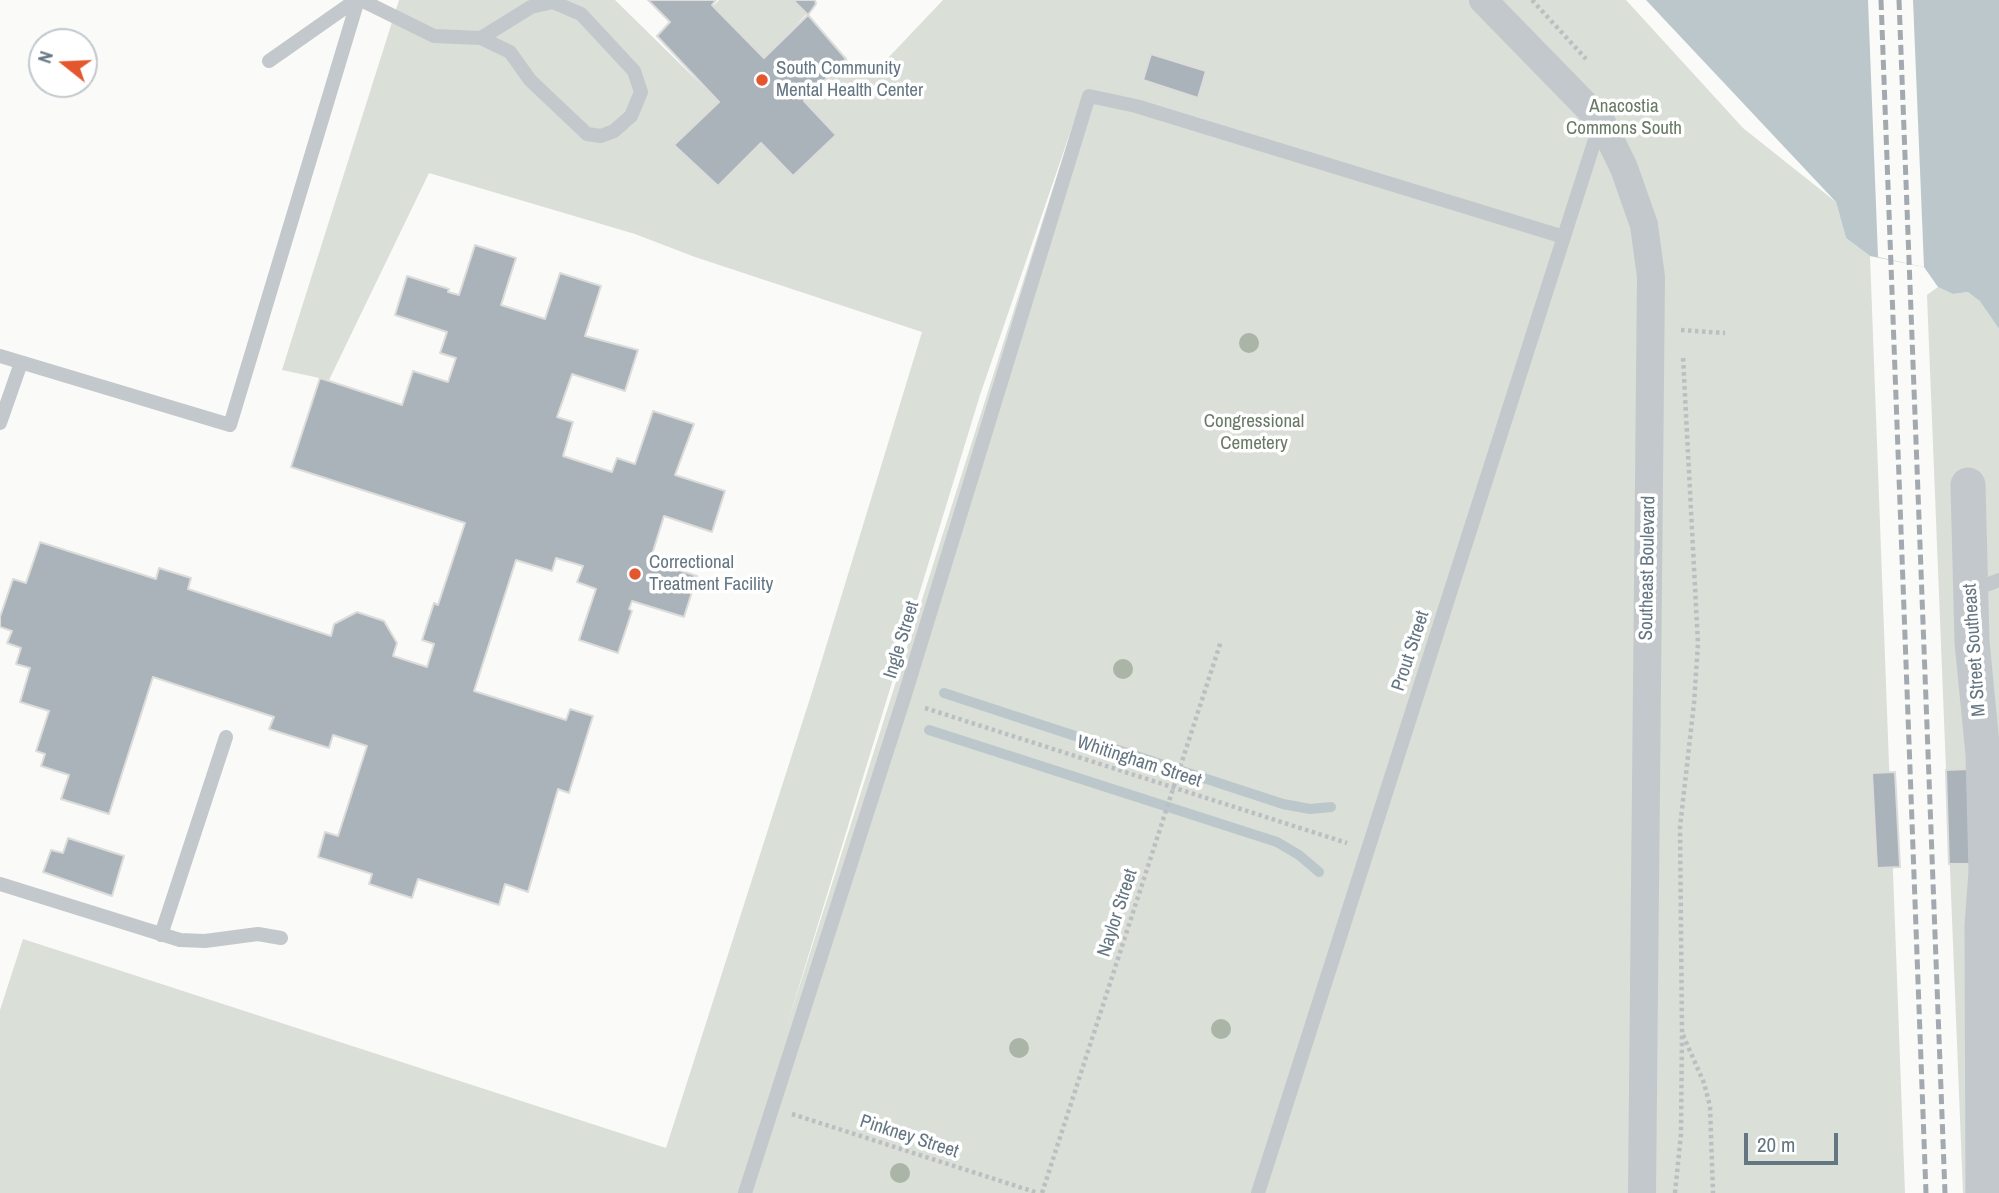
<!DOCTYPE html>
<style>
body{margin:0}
#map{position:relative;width:1999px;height:1193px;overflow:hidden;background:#fafaf8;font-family:"Archivo Narrow",sans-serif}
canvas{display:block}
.north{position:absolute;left:28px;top:28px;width:70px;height:70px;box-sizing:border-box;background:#fff;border:2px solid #c1c8cd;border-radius:50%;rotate:288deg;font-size:19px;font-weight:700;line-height:28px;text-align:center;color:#657683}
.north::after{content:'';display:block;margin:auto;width:24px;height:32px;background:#e4572e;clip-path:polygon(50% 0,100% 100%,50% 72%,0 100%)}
.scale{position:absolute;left:1744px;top:1133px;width:94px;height:32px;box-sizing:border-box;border:4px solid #657683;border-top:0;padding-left:9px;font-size:21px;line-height:24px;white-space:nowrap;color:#657683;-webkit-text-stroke:5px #fff;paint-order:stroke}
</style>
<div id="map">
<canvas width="1999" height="1193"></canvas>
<div class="north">N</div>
<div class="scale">20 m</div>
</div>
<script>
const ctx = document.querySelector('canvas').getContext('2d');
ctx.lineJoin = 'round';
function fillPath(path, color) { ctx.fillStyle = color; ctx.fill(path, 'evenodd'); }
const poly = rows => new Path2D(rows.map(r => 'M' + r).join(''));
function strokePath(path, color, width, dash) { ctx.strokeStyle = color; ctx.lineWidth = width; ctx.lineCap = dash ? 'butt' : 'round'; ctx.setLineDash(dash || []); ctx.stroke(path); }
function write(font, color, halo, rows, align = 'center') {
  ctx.font = font + ' "Archivo Narrow",sans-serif'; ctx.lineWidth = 7; ctx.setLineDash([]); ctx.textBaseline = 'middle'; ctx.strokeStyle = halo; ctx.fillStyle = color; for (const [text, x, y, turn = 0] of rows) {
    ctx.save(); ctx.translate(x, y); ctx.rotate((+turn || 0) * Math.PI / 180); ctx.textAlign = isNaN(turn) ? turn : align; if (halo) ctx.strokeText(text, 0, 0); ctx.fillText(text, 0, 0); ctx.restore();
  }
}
fillPath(poly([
 [399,0,615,0,719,102,675,145,718,186,761,143,793,176,836,135,804,101,846,59,869,78,943,0,1626,0,1743,128,1836,202,1846,238,1870,256,1905,1193,0,1193,0,1010,23,939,666,1148,813,689,922,332,695,257,635,234,429,173,329,380,282,370],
 [1080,104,1004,341,785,1032,980,395],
 [719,0,813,0,816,4,762,61,712,7],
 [1938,287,1953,294,1968,292,1980,300,1999,329,1999,1193,1963,1193,1927,295]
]), '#dadfd7');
fillPath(poly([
 [1646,0,1999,0,1999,329,1980,301,1968,292,1953,294,1938,287,1924,267,1870,256,1846,238,1836,202]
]), '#bbc7cb');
fillPath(poly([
 [1868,0,1913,0,1924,267,1878,257]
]), '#fafaf8');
strokePath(poly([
 [944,693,1283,804,1310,809,1331,807],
 [929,730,1277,842,1299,855,1319,872]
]), '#bbc7cb', 10);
const building = poly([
 [648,0,716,0,712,5,764,58,808,15,846,59,804,101,836,135,793,176,761,143,718,186,674,145,719,102,657,36,670,22,648,0],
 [793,0,815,0,816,4,808,15,793,0],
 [1151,54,1206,71,1198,98,1143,80,1151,54],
 [475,245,516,258,501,305,545,319,560,273,601,286,585,336,638,350,625,391,572,374,557,417,573,422,563,456,612,472,617,458,635,464,653,411,694,424,675,475,725,491,712,532,664,516,650,561,697,576,684,617,632,601,629,609,632,611,618,653,579,640,596,589,577,582,583,566,556,558,552,571,516,560,474,691,566,720,570,709,593,716,569,793,558,789,528,892,505,884,499,905,418,879,412,898,369,884,372,874,318,857,325,832,338,836,367,746,333,735,329,748,269,729,274,717,153,677,109,814,61,799,69,775,41,766,45,754,36,751,49,711,20,702,30,668,16,664,21,648,7,643,12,631,0,627,0,617,13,579,26,583,40,542,156,579,159,568,191,578,188,589,331,636,334,624,357,612,384,621,397,643,393,656,427,667,434,644,422,640,434,603,438,605,465,523,291,467,320,378,402,405,413,371,448,382,456,358,440,353,447,332,395,315,407,276,449,289,448,292,459,295,475,245],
 [1969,769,1972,864,1949,864,1946,770,1969,769],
 [1895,772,1900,867,1877,868,1872,773,1895,772],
 [68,838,124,856,112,896,43,872,51,850,63,853,68,838]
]);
fillPath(building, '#aab3b9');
strokePath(building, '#dcdcda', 2);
strokePath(poly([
 [1532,0,1586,59],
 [1681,330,1725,333],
 [925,708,1347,843],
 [1683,1035,1704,1083,1710,1106,1713,1193],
 [792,1114,1038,1193],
 [1042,1193,1221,641],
 [1675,1193,1681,1134,1682,1032,1680,827,1694,703,1698,644,1683,357]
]), '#bbbfc2', 4.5, [3.5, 3.5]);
strokePath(poly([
 [361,0,434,36,481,38,510,52,530,80,587,134,601,136,614,131,631,116,641,92,634,71,581,14,553,2,531,7,481,38],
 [269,61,356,0],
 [0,356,230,425,358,0],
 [0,423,21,363],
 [1971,586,1989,584,1999,580],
 [0,884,180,940,205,941,258,934,281,938],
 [161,935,226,737],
 [745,1193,903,701,1089,96,1136,106,1564,237],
 [1258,1193,1600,124]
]), '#c3c8cc', 14);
strokePath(poly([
 [1483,0,1601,121,1624,168,1644,225,1651,277,1642,1193]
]), '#c3c8cc', 28);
strokePath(poly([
 [1968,485,1972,642,1983,754,1986,872,1982,925,1983,1193]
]), '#c3c8cc', 35);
strokePath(poly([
 [1881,0,1926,1193],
 [1899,0,1945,1193]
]), '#a2aab0', 5, [10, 5]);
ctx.fillStyle = '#aab4a7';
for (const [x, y] of [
 [1249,343],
 [1123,669],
 [1221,1029],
 [1019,1048],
 [900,1173]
]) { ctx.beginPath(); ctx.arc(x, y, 10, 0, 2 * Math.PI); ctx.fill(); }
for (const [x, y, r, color] of [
 [762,80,7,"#e4572e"],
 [635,574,7,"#e4572e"]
]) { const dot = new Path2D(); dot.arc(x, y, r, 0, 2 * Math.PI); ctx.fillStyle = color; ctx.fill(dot); strokePath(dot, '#fff', 2.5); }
write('19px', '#657683', '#fff', [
 ["South Community",776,69],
 ["Mental Health Center",776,91],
 ["Correctional",649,563],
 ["Treatment Facility",649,585]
], 'left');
write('19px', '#687a64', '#fff', [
 ["Anacostia",1624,107],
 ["Commons South",1624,129],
 ["Congressional",1254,422],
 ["Cemetery",1254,444]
]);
write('19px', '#657683', '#fff', [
 ["Southeast Boulevard",1648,568,-89],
 ["Ingle Street",902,640,-73],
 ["M Street Southeast",1975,650,-94],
 ["Prout Street",1411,651,-72],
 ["Whitingham Street",1139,762,18],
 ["Naylor Street",1118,913,-72],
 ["Pinkney Street",909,1137,18]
]);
</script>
